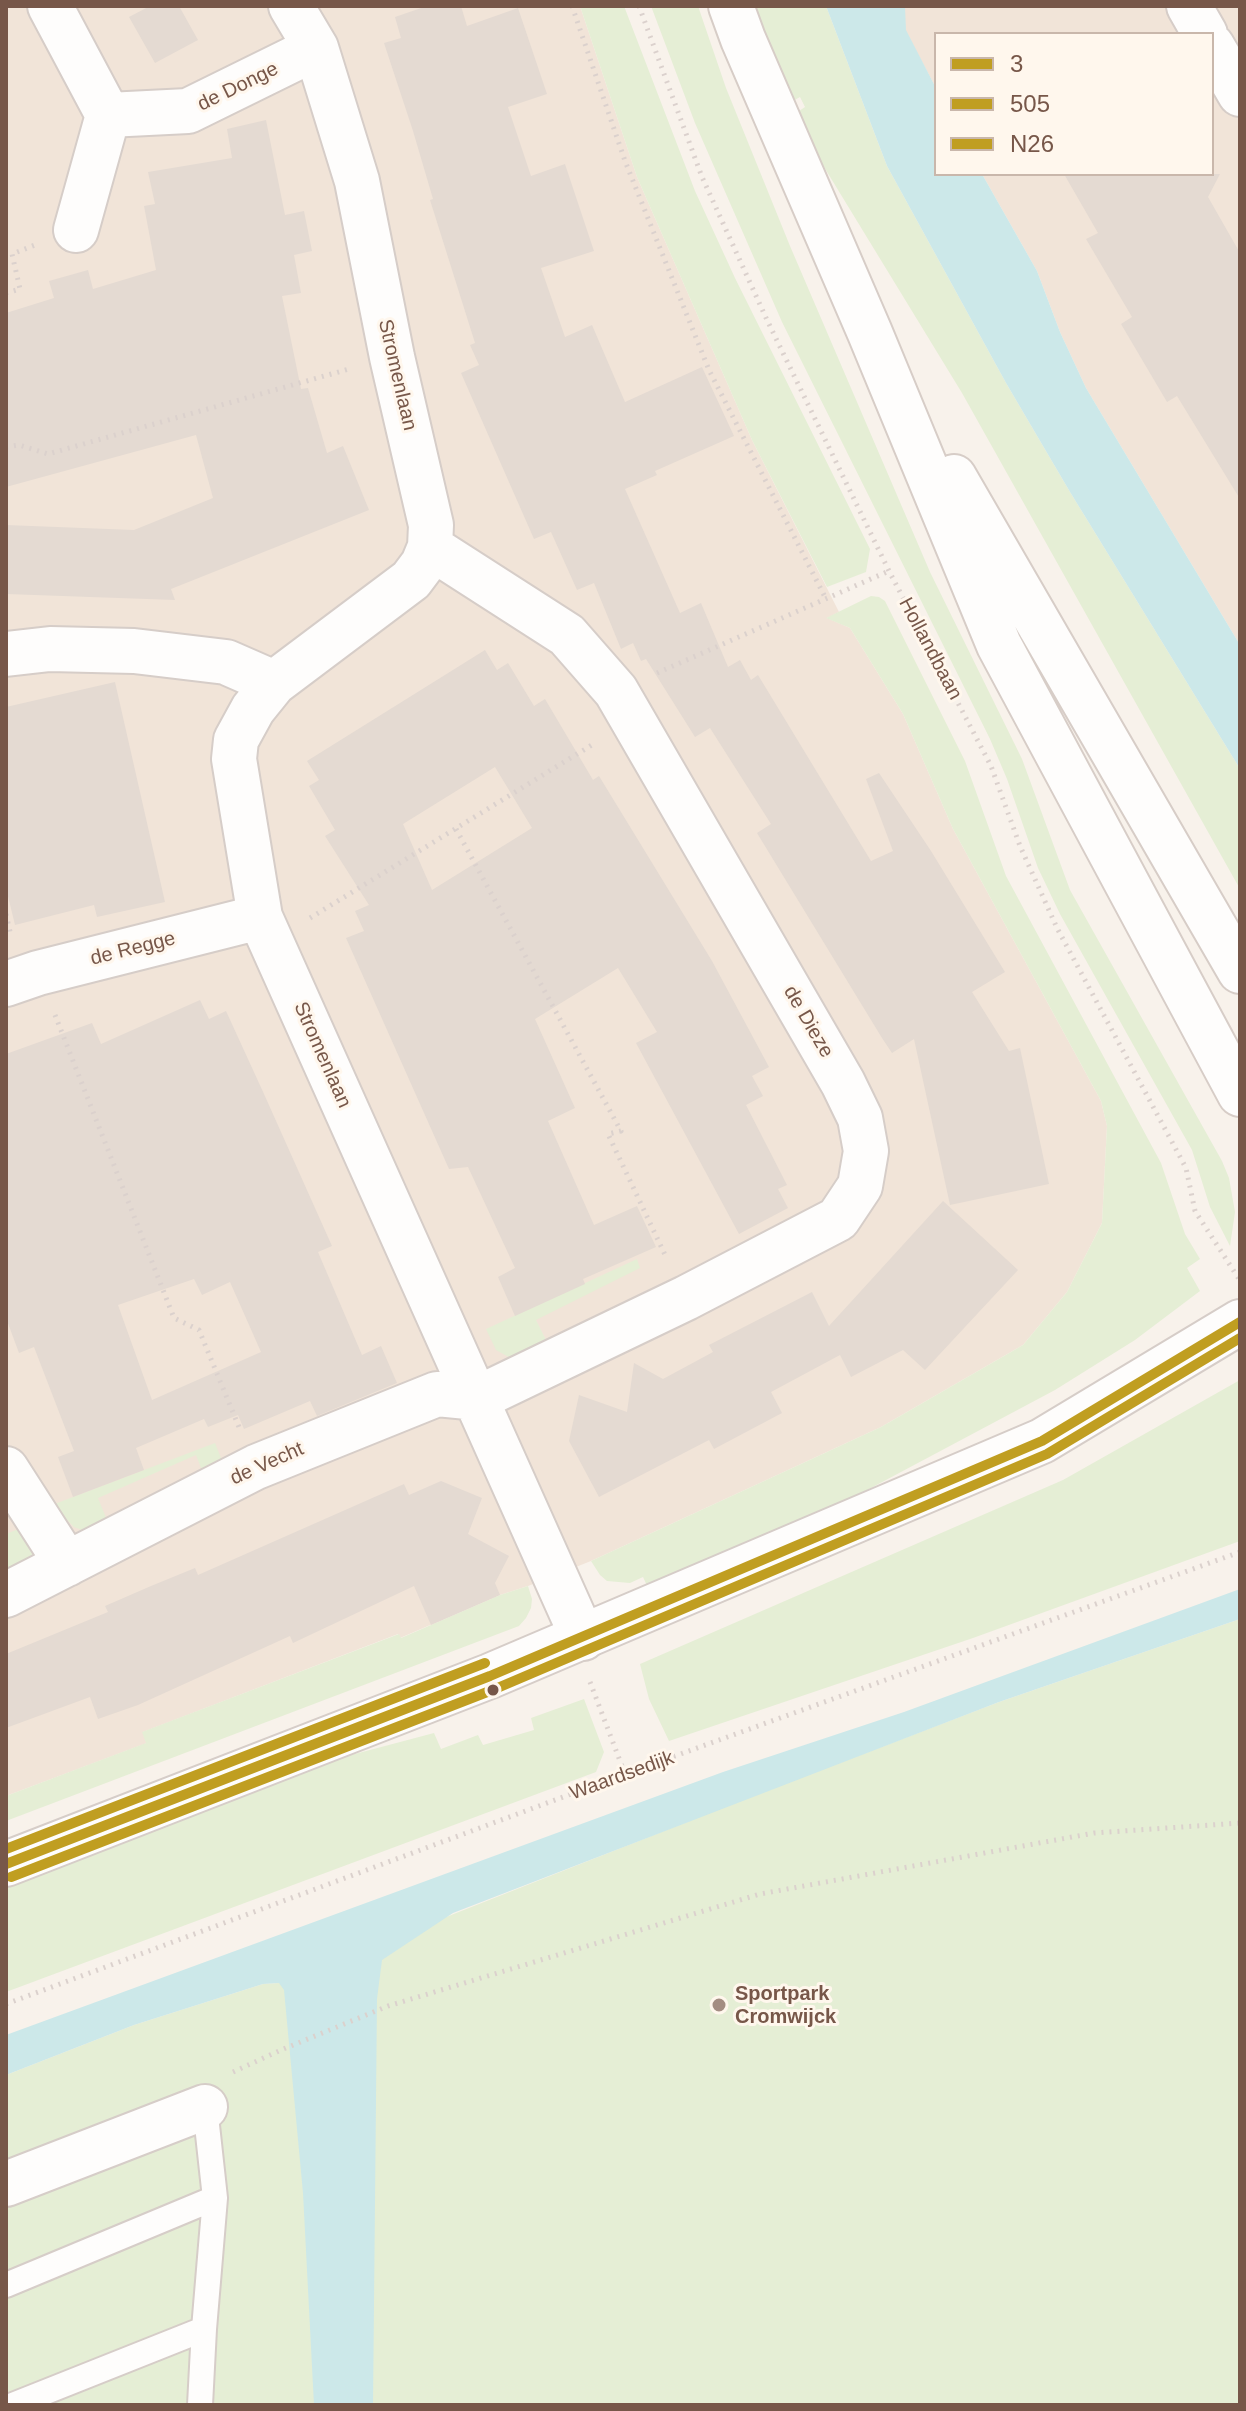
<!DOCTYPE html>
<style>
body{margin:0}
#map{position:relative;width:1246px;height:2411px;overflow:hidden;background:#f8f2eb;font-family:Arial,sans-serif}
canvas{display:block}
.frame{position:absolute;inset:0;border:8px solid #775749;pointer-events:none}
.legend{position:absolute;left:934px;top:32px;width:280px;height:144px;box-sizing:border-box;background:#fff7ed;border:2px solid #c9b7ab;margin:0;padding:10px 14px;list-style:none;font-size:24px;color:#775749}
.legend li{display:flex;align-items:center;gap:16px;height:40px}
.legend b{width:40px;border:2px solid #c9b7ab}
</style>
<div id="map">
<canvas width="1246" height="2411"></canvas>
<div class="frame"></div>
<ul class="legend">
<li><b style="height:10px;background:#c09e21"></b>3</li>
<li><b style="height:10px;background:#c09e21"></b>505</li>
<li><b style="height:10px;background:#c09e21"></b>N26</li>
</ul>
</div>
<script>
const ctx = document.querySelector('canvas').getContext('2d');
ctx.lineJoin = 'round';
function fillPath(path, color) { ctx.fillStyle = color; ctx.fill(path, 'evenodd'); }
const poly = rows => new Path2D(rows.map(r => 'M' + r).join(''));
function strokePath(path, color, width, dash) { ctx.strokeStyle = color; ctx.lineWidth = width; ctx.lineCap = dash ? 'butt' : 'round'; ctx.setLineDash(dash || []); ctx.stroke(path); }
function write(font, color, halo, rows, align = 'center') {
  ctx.font = font + ' Arial,sans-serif'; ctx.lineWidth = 6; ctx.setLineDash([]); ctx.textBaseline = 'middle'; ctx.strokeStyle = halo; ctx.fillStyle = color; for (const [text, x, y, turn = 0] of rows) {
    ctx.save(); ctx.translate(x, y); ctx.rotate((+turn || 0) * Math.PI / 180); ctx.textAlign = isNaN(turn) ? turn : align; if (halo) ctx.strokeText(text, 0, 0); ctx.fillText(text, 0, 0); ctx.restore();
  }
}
fillPath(poly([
 [6,6,580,6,637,177,752,440,839,612,827,618,850,628,903,714,953,829,1101,1101,1107,1126,1102,1223,1067,1292,1023,1345,881,1427,591,1561,528,1586,500,1595,400,1638,398,1634,143,1732,147,1743,6,1796],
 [905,6,1240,6,1240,645,1086,388,1060,332,1037,271,982,174,1212,174,1212,34,936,34,936,88,905,30]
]), '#f1e4d8');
fillPath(poly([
 [580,6,624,6,695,191,735,278,870,549,866,572,827,587,752,440,637,177],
 [651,6,698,6,726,88,790,246,930,572,1022,759,1070,890,1222,1161,1229,1178,1235,1212,1230,1246,1210,1207,1192,1150,1060,914,1038,868,1007,779,990,739,782,322,695,123],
 [751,6,826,6,887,166,1006,383,1070,492,1240,769,1240,889,962,393,824,167,796,113,805,107,800,97,791,102],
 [871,596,879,597,885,601,965,761,1006,876,1161,1163,1185,1234,1200,1259,1187,1268,1200,1291,1135,1340,1055,1390,839,1505,649,1590,643,1577,630,1583,607,1581,600,1575,591,1561,881,1427,1023,1345,1067,1292,1102,1223,1107,1126,1101,1101,953,829,903,714,850,628,826,618],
 [637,1259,640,1268,536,1320,551,1350,514,1360,496,1350,486,1329],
 [1240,1380,1240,1541,973,1638,669,1741,649,1699,640,1664,1063,1480],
 [215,1443,223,1463,203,1473,196,1455,98,1498,109,1525,99,1530,82,1530,74,1527,52,1505],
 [26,1526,33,1546,33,1553,28,1564,6,1581,6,1534],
 [528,1586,532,1599,531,1608,526,1618,519,1626,6,1821,6,1796,146,1743,142,1732,399,1634,401,1638,500,1595],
 [1240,1619,1240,2405,6,2405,6,2075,134,2025,263,1984,279,1983,745,1799,999,1702],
 [584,1699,604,1752,596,1772,6,1992,6,1885,336,1759,434,1733,441,1749,478,1735,483,1745,534,1730,531,1718]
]), '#e5eed5');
fillPath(poly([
 [826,6,905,6,906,30,936,88,936,174,982,174,1037,271,1060,332,1086,388,1240,645,1240,769,1070,492,1006,383,887,166],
 [1240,1589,1240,1619,999,1702,453,1913,382,1960,377,1999,373,2405,314,2405,303,2193,284,1990,279,1983,263,1984,134,2025,6,2075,6,2035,723,1772,904,1712]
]), '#cce8e9');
fillPath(poly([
 [150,6,179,6,198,40,155,63,129,17],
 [427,6,461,6,467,26,518,8,547,94,508,107,531,176,565,164,594,251,541,268,565,337,592,325,625,402,702,367,734,436,655,471,657,475,625,489,680,613,701,603,728,667,740,660,751,680,758,675,871,861,893,851,866,779,879,773,931,851,1005,972,972,992,1009,1051,1020,1048,1049,1184,950,1205,914,1039,892,1053,882,1038,757,833,771,824,710,728,695,737,646,659,641,661,633,643,621,649,594,583,577,590,551,532,534,539,461,373,479,365,470,345,475,343,430,200,433,199,413,131,384,43,401,38,395,17],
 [266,120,285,215,304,211,312,251,294,255,301,293,282,296,301,389,308,388,327,453,343,446,369,510,171,589,175,600,6,594,6,525,134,530,213,498,196,435,6,487,6,313,54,298,49,281,88,270,93,289,156,270,144,206,155,204,148,172,232,158,227,129],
 [1064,174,1220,174,1208,197,1240,253,1240,499,1177,396,1167,402,1121,324,1132,317,1086,239,1098,233],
 [485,650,497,670,508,663,534,706,545,699,593,780,599,776,712,961,769,1067,752,1076,763,1096,746,1105,787,1185,778,1189,788,1208,739,1234,636,1043,657,1032,618,968,535,1019,575,1108,548,1121,594,1225,637,1206,656,1247,583,1279,585,1284,515,1316,498,1277,515,1268,468,1167,449,1169,346,938,364,931,355,911,369,905,325,836,335,830,309,786,319,780,307,761],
 [495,767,532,828,432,890,403,824],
 [115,682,165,902,97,917,94,905,15,925,6,888,6,707],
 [200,1000,209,1019,226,1011,264,1094,332,1246,318,1252,362,1355,381,1346,397,1383,317,1416,310,1401,244,1429,238,1415,208,1427,204,1419,136,1448,144,1470,73,1497,58,1457,74,1451,34,1347,19,1353,6,1318,6,1054,92,1023,101,1044],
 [194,1279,202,1295,230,1282,261,1352,152,1400,118,1305],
 [943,1201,1018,1270,925,1370,903,1350,851,1377,840,1355,771,1392,782,1413,714,1449,709,1440,599,1497,569,1441,579,1395,627,1412,634,1363,663,1379,713,1352,709,1345,812,1292,829,1326],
 [441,1481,482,1498,468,1534,509,1556,495,1583,500,1595,431,1625,414,1586,293,1643,290,1636,138,1705,98,1719,90,1697,6,1728,6,1654,108,1612,105,1606,151,1586,195,1568,198,1575,404,1484,409,1495]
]), '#e4dad2');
const service = poly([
 [6,2285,215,2198],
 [13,2405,204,2329],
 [200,2405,204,2329,215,2198,205,2107]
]);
const minor = poly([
 [50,6,108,115,188,111,316,48],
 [291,6,316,48,357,181,392,357,431,525,430,547,423,564,411,580,274,683,253,709,236,740,234,759,260,917,583,1638],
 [1189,6,1205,34],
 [1212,46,1240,94],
 [76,230,108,115],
 [6,654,50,649,134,651,226,662,274,683],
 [6,984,38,973,260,917],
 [6,1469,67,1564],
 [6,1595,256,1467,437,1394,478,1398,686,1298,838,1219,860,1186,866,1151,860,1118,843,1083,616,691,567,635,430,547],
 [6,2184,205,2107]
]);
const tertiary = poly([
 [6,1864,490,1676,1042,1441,1240,1322]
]);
const secondary = poly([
 [731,6,743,39,870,333,999,645,1240,1094],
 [954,477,1240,971]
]);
strokePath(service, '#d6cdc8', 28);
strokePath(minor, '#d6cdc8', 48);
strokePath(tertiary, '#d6cdc8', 48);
strokePath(secondary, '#d7cdc7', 48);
strokePath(poly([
 [572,6,625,161,709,370,826,599],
 [639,6,702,177,767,320,889,571,991,766,1020,846,1057,928,1186,1168,1195,1211,1239,1279],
 [6,293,20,289,12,254,35,245],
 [6,447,19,445,48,454,349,369],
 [657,673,889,571],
 [456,829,621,1131,608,1134,667,1259],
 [6,914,11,936],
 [310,918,595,743],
 [55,1015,174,1318,199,1330,239,1427],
 [590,1682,625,1774],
 [6,2004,625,1774,1240,1552],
 [233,2072,281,2050,388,2006,760,1894,1094,1833,1240,1823]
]), '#dbd1cd', 5, [2, 6]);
strokePath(service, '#fefdfc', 24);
strokePath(minor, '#fefdfc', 44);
strokePath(tertiary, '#fefdfc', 44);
strokePath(secondary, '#fefdfc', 44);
strokePath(poly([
 [6,1864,490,1676,1042,1441,1240,1322]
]), '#c09e21', 10);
strokePath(poly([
 [11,1877,495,1689,1047,1454,1240,1338]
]), '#c09e21', 10);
strokePath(poly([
 [6,1849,485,1663]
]), '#c09e21', 10);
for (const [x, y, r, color] of [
 [493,1690,7,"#775749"],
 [719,2005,8,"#a48d82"]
]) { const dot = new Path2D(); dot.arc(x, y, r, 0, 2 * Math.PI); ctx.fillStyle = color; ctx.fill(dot); strokePath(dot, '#fff7ed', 3); }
write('20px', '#775749', '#fff7ed', [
 ["de Donge",238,87,-26],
 ["Stromenlaan",397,375,77],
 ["Hollandbaan",930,649,62],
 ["de Regge",133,949,-14],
 ["de Dieze",808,1022,60],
 ["Stromenlaan",322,1055,66],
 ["de Vecht",267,1464,-24],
 ["Waardsedijk",622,1776,-20]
]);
write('bold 20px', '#775749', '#fff7ed', [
 ["Sportpark",735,1994],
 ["Cromwijck",735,2017]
], 'left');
</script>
